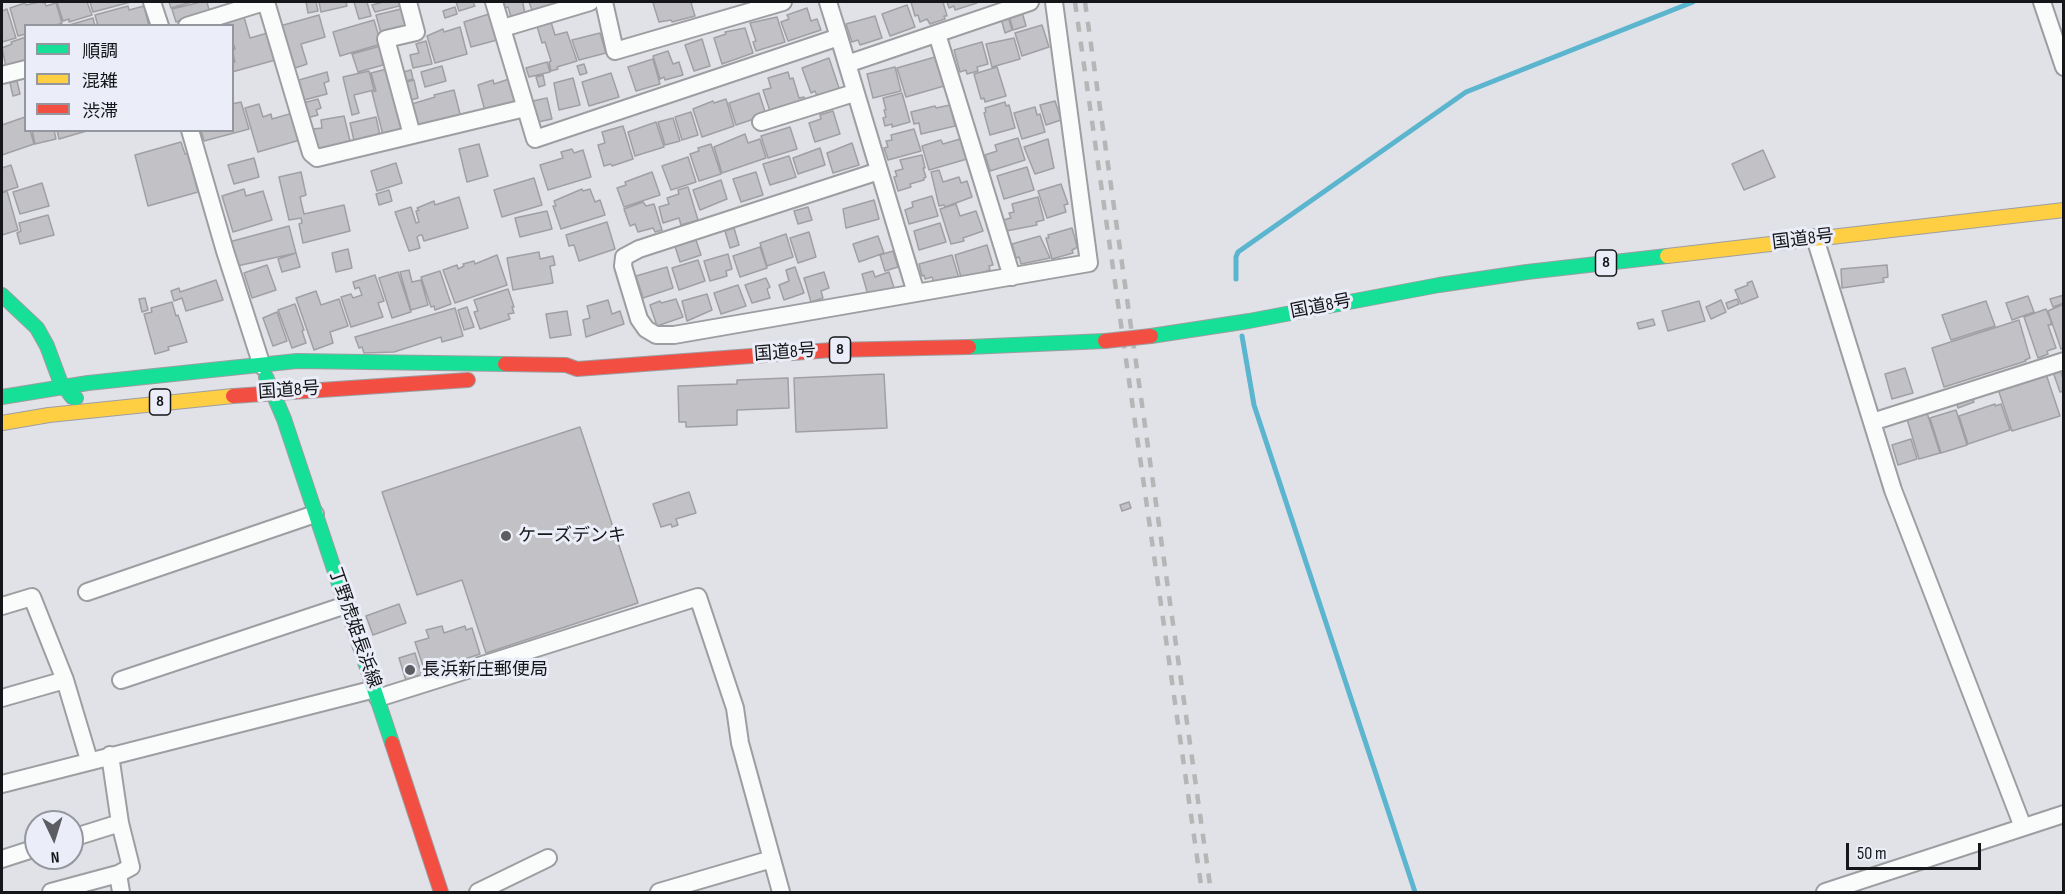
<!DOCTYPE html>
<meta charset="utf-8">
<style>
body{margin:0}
#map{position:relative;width:2065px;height:894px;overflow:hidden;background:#e1e2e7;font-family:"Sofia Sans Condensed","Noto Sans JP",sans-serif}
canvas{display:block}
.frame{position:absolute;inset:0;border:3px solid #151619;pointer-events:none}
.legend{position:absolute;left:24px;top:24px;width:210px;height:108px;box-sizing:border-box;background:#ebedf8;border:2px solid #95979f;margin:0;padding:8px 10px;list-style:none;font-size:18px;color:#151619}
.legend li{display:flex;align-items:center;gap:12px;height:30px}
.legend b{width:30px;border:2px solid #95979f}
.north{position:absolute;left:24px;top:810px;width:60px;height:60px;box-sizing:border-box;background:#ebedf8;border:2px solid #95979f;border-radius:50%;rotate:176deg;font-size:16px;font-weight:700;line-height:24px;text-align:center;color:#151619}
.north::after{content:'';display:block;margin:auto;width:21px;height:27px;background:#5c5d61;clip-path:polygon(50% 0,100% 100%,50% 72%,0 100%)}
.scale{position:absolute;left:1846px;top:843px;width:135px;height:27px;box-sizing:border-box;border:3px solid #151619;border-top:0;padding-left:8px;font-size:18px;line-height:21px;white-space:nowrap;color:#151619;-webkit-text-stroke:4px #ebedf8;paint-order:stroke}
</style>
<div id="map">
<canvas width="2065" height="894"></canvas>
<div class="frame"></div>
<ul class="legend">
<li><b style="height:8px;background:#16e098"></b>順調</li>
<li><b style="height:8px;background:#ffcf43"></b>混雑</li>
<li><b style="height:8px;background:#f24e42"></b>渋滞</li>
</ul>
<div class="north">N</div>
<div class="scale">50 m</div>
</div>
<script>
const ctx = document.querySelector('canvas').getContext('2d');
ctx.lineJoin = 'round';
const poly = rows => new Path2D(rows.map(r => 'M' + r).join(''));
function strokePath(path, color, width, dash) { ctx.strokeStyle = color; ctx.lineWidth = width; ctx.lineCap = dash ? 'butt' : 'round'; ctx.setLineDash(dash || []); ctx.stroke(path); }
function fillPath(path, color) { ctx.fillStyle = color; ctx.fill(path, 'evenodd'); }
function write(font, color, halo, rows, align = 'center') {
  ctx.font = font + ' "Sofia Sans Condensed","Noto Sans JP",sans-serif'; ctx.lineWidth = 6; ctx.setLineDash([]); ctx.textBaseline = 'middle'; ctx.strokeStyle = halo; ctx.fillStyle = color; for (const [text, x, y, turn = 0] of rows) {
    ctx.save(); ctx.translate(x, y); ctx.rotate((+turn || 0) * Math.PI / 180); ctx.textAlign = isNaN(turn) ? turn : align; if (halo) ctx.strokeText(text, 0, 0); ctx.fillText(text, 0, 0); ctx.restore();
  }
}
strokePath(poly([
 [1236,279,1236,257,1238,252,1466,92,1693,2],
 [1242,336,1254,405,1415,892]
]), '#5cb5ce', 5);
const building = poly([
 [40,2,45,3,46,6,56,3,62,23,54,26,26,26,26,34,18,36,10,8,25,3,26,5,40,2],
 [57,2,87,2,92,15,69,22,69,19,63,21,57,2],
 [90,2,131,2,93,12,90,2],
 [169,2,192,2,171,8,169,2],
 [201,2,207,2,210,14,193,18,192,15,176,22,172,9,201,2],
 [306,2,316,2,318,11,308,13,306,2],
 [319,2,349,2,346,3,347,6,321,12,319,2],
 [354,2,367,2,371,16,359,19,354,2],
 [383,2,406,2,407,4,375,12,372,5,383,2],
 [456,2,473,2,475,6,459,11,456,2],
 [502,2,524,2,523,4,525,13,511,17,508,7,504,8,502,2],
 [529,2,556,2,556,3,532,10,529,2],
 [657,2,694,2,691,3,695,16,672,22,671,20,659,22,653,3,657,2],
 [911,2,943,2,947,16,944,16,945,19,930,24,927,19,920,22,918,15,915,16,911,2],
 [947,2,977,2,977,3,955,10,954,6,949,8,947,2],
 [907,5,915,27,890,36,882,14,907,5],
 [128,6,129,10,144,6,149,26,98,26,95,15,128,6],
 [455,7,457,14,445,18,443,11,455,7],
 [807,8,811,21,817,19,821,30,788,41,781,22,789,19,787,15,807,8],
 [7,9,16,38,2,42,2,11,7,9],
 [401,9,403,17,407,16,409,27,382,37,376,15,401,9],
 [1022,12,1026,26,1013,30,1009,15,1022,12],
 [489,14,497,40,471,47,464,22,489,14],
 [319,15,325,37,301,44,307,64,292,69,280,26,319,15],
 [875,16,882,38,860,45,858,40,852,42,846,24,875,16],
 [1008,16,1012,30,1005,33,1001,18,1008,16],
 [244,17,250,38,271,32,279,59,232,72,232,63,235,62,232,50,235,49,232,39,232,26,229,26,228,22,244,17],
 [777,17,785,42,756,51,753,42,756,41,750,23,777,17],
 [93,18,95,26,66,26,93,18],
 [374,20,381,44,340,56,333,32,374,20],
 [551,22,555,35,567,32,577,61,557,67,558,69,551,71,549,62,551,61,545,42,542,43,537,26,551,22],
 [1042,25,1049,47,1022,56,1015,33,1042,25],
 [460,27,467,54,435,63,427,36,443,29,444,32,460,27],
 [745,28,753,53,722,64,714,38,726,34,725,32,745,28],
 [600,33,606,53,579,60,572,40,600,33],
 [26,37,26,64,6,67,2,48,12,44,11,42,26,37],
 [1014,38,1020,59,992,67,986,44,1014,38],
 [702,39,710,66,694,71,685,45,702,39],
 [426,41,432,64,413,68,410,55,419,53,416,44,426,41],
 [982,42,988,64,977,67,978,71,967,74,966,70,960,72,954,50,982,42],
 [384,45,388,59,382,60,383,65,358,72,352,54,384,45],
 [668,51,673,64,679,62,683,75,665,80,664,77,660,79,653,56,668,51],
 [935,57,944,86,906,97,897,68,935,57],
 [829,58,840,91,818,98,815,91,811,93,802,68,829,58],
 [653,59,660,84,636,91,628,67,653,59],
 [547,62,550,72,529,77,526,68,547,62],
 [584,64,587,73,580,75,577,66,584,64],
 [442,66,446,81,425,87,421,72,442,66],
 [895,67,901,91,873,98,867,74,895,67],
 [997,67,1006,96,985,102,984,98,981,99,974,74,997,67],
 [391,68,407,130,383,135,372,92,376,91,371,73,391,68],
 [411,70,413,79,402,82,399,73,411,70],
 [369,71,374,90,354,95,359,113,352,115,343,77,369,71],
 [327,72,329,81,324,83,327,94,304,100,299,80,327,72],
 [788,72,790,79,793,78,799,98,804,97,806,103,771,114,763,90,771,88,768,78,788,72],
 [611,73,619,97,589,106,582,82,611,73],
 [543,75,545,85,539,87,536,77,543,75],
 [573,78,580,105,559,110,554,83,573,78],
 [509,79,516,103,485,111,478,85,493,80,494,84,509,79],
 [414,80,418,98,407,101,403,83,414,80],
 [17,81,20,94,13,96,10,83,17,81],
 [454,90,461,118,418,130,412,104,435,97,434,95,454,90],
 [759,93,766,115,736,125,729,103,759,93],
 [902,93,910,122,892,127,892,124,885,126,883,118,886,117,884,110,886,110,883,98,902,93],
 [547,98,552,119,533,123,528,102,547,98],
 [318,99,321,108,316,110,318,115,307,118,303,103,318,99],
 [726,99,734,126,702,137,693,109,713,101,714,103,726,99],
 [1055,101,1061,120,1046,125,1040,105,1055,101],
 [241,102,249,129,204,141,201,130,232,130,232,104,241,102],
 [1005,102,1006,106,1009,105,1015,128,990,135,984,113,986,112,985,108,1005,102],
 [259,104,263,117,271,114,272,119,293,113,300,140,258,152,245,108,259,104],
 [950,105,955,126,921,134,919,123,914,124,911,112,935,106,936,108,950,105],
 [1035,107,1037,115,1040,114,1045,132,1022,139,1014,113,1035,107],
 [833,111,840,134,815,142,809,123,821,119,820,115,833,111],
 [691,112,698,135,682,140,675,117,691,112],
 [344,116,351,145,319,151,313,129,322,128,321,120,344,116],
 [25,117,26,130,30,130,34,144,2,155,2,125,25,117],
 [376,117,381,140,355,145,350,123,376,117],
 [673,118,680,141,665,145,658,122,673,118],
 [656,122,664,147,635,156,628,132,656,122],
 [623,126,633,159,612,166,611,164,604,166,598,145,605,143,602,132,623,126],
 [790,127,797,149,768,158,761,136,790,127],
 [914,129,921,151,888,160,884,148,888,147,886,141,892,140,891,135,914,129],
 [32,130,54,130,56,139,35,144,32,130],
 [57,130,90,130,59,139,57,130],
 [745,134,748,143,760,139,766,158,722,173,714,147,745,134],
 [1018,138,1025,160,990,171,985,155,997,151,995,145,1018,138],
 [960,139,967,159,929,170,922,146,941,140,943,144,960,139],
 [1048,139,1054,168,1035,174,1024,147,1048,139],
 [181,142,185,154,188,154,198,192,148,206,135,155,181,142],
 [852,143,859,165,833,173,827,153,852,143],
 [479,144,488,176,467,182,459,149,479,144],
 [711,144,721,174,699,181,690,154,699,151,698,148,711,144],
 [820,148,825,165,798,174,793,158,820,148],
 [572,149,574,153,583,150,591,177,548,190,540,165,563,158,561,152,572,149],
 [1763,150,1775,177,1744,190,1732,164,1763,150],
 [922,155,925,168,923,168,926,177,924,178,924,180,910,184,911,187,898,191,894,177,897,176,895,171,903,169,900,160,922,155],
 [789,156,796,177,770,185,763,164,789,156],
 [688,157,696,182,671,190,662,166,688,157],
 [254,158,259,177,234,184,228,165,254,158],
 [396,163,402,183,377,191,371,171,396,163],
 [11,165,18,187,2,192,2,168,11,165],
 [1027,167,1034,190,1004,199,997,176,1027,167],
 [939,170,943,182,959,177,961,183,967,181,972,197,945,207,944,205,939,206,931,172,939,170],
 [301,172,306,195,300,197,304,214,344,205,350,231,303,243,299,224,302,223,301,218,289,220,279,177,301,172],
 [652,172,660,195,624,207,617,188,626,185,625,182,652,172],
 [756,172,763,195,741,202,733,179,756,172],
 [534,178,542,205,502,217,494,190,534,178],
 [721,180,727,199,700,210,693,190,721,180],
 [42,183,49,206,20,214,13,192,42,183],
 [1061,184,1068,204,1064,205,1066,212,1047,218,1038,191,1061,184],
 [688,187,698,220,681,225,679,218,663,223,659,207,669,204,667,198,679,194,678,190,688,187],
 [244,189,246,196,263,191,272,220,233,232,222,196,244,189],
 [582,189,583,191,590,189,595,202,600,200,605,215,561,229,553,206,556,206,554,201,582,189],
 [389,190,392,201,379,205,376,194,389,190],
 [7,191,18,230,2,235,2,193,7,191],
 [932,196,938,216,909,224,905,210,913,207,912,202,932,196],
 [459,197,468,228,424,241,422,235,420,235,417,237,420,248,409,251,395,212,411,207,416,223,419,222,416,211,419,210,417,208,434,201,435,205,459,197],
 [1038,197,1044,220,1036,222,1037,225,1006,231,1003,220,1011,218,1009,213,1014,212,1012,204,1038,197],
 [874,200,879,219,846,228,843,209,874,200],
 [643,202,646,206,654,204,662,230,655,232,653,228,638,232,635,224,630,226,624,209,643,202],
 [956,204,960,216,976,211,983,231,963,238,964,241,951,244,940,209,956,204],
 [808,207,812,220,798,224,794,211,808,207],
 [547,211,552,229,520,237,515,218,547,211],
 [48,215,54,235,20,244,17,233,21,231,19,223,48,215],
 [607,222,615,249,579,261,574,245,569,246,566,235,607,222],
 [940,223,946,242,919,250,914,231,940,223],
 [289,226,296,253,237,266,229,242,289,226],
 [734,228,739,245,730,248,725,231,734,228],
 [1072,228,1077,246,1076,248,1072,250,1073,253,1052,259,1046,238,1049,238,1048,235,1072,228],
 [809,232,816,257,798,263,790,238,809,232],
 [786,234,793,257,767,266,760,243,786,234],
 [878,236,884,253,859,262,853,244,878,236],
 [1040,236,1050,258,1021,264,1019,257,1016,258,1012,244,1040,236],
 [696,240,701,255,680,262,675,246,696,240],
 [987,245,993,265,989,266,990,270,978,274,978,276,962,281,955,255,987,245],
 [760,247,767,268,740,277,733,256,760,247],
 [348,249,352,268,336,272,332,253,348,249],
 [893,251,898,267,885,271,880,255,893,251],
 [539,252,540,259,553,256,555,265,550,266,553,283,513,290,507,258,539,252],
 [296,253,300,267,282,272,278,259,296,253],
 [728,254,732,269,726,271,727,276,710,281,704,261,728,254],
 [497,255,507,285,455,303,443,270,457,265,458,269,464,266,463,264,474,261,475,264,497,255],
 [952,255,959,278,943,283,942,280,934,282,932,277,925,279,924,275,922,276,919,264,952,255],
 [698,260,705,281,679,290,672,268,698,260],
 [267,265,276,290,252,298,244,273,267,265],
 [1887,265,1888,277,1883,278,1884,282,1842,288,1841,269,1887,265],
 [667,267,673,288,643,298,636,276,667,267],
 [795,267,804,293,784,300,779,285,789,281,786,270,795,267],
 [409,270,412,282,421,280,428,305,411,310,400,272,409,270],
 [440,271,451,304,435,310,434,306,431,307,421,277,440,271],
 [873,271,875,277,889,272,894,288,868,295,862,274,873,271],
 [398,272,411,312,392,318,379,278,398,272],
 [824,272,829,288,821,291,823,298,811,302,804,278,824,272],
 [375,275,384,301,378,303,383,317,351,327,341,297,351,294,353,298,362,295,359,287,355,289,353,282,375,275],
 [766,278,770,287,767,289,770,298,752,303,745,285,766,278],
 [216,280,223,300,186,311,182,298,174,301,171,291,179,288,180,292,216,280],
 [1752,281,1758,297,1741,304,1735,290,1748,285,1747,283,1752,281],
 [738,285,746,306,721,314,714,293,738,285],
 [508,289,514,307,512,307,514,313,508,314,510,319,480,329,474,312,478,311,474,300,508,289],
 [316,291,321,305,339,299,348,326,330,332,333,343,314,350,296,298,316,291],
 [707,294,712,310,687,321,682,301,707,294],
 [2064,295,2064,303,2053,307,2050,299,2064,295],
 [2028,296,2034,312,2012,320,2006,303,2028,296],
 [145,298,148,310,142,312,139,299,145,298],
 [676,299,683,317,657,326,650,305,660,301,661,303,676,299],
 [1737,299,1739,304,1728,309,1726,303,1737,299],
 [608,300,612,314,620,311,624,324,586,337,583,320,590,318,587,306,608,300],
 [1721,300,1726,312,1711,319,1706,307,1721,300],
 [1699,301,1705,321,1668,331,1662,311,1699,301],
 [1986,301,1995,326,1951,340,1942,315,1986,301],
 [172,302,176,316,178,315,187,342,168,347,169,350,155,354,144,314,152,312,151,308,172,302],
 [295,304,304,330,302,331,306,343,292,348,278,310,295,304],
 [2064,304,2064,348,2061,349,2048,311,2064,304],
 [467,307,474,327,464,330,458,310,467,307],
 [455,308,463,336,442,342,441,337,394,352,364,353,362,347,359,348,355,337,455,308],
 [2046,309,2051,321,2051,325,2048,325,2056,348,2047,351,2048,354,2038,358,2024,317,2046,309],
 [567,311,571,335,550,338,546,314,567,311],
 [277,312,287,341,273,346,263,318,277,312],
 [1653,319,1655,325,1639,329,1637,323,1653,319],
 [2019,320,2030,358,2025,360,2026,361,1944,387,1932,348,2019,320],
 [1905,368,1913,393,1892,399,1885,374,1905,368],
 [2060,370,2064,381,2064,391,2060,392,2053,372,2060,370],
 [2045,371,2060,416,2012,431,1998,389,2045,371],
 [884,374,887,428,796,432,794,378,884,374],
 [788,378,789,408,737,410,737,425,686,427,686,422,679,422,678,386,737,384,737,380,788,378],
 [1971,395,1974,402,1958,408,1956,401,1971,395],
 [1995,404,1995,406,2001,404,2010,430,1968,444,1959,416,1995,404],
 [1956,410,1967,445,1941,453,1930,418,1956,410],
 [1927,413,1940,453,1919,459,1907,419,1927,413],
 [580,427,638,603,486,653,462,580,417,595,382,492,580,427],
 [1911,439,1917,459,1898,465,1892,445,1911,439],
 [689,492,696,513,676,519,678,525,672,527,671,524,661,527,653,504,689,492],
 [1129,502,1131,508,1122,511,1120,505,1129,502],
 [399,604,406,623,373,635,366,616,399,604],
 [442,626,444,633,465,626,466,630,472,628,480,654,425,672,415,642,429,638,426,630,442,626],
 [415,653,423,679,407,684,399,658,415,653]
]);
fillPath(building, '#c2c2c6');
strokePath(building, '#a0a0a4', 1.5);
const street = poly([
 [152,2,160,26],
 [266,2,311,153,317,158,525,108],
 [408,2,416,32,386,39,412,135],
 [494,2,535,139,839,37,916,293],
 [604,2,615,51,783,2],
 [828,2,839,37],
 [2042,2,2064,67],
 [187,26,264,2],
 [503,28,590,2],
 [937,34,1012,277],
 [847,64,1030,2],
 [2,75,26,69],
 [761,122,854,93],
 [190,130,225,251,262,366],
 [879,171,639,249,624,257,623,266,639,319,646,329,656,335,674,335,1089,263,1054,2],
 [1815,238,1893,490,2023,827],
 [1872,422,2064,361],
 [87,592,315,514],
 [2,606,32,597,65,680,89,760],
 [121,680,346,605],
 [2,698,65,680],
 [378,698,698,597,735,708,740,743,781,892],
 [2,784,375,689],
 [72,838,120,823],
 [2,859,36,848],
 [118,874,121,892],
 [51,892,118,874,131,867,120,823,110,755],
 [478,892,548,858],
 [659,892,772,859],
 [1825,892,2064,814]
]);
const fast = poly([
 [2,295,37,328],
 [37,328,47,346,60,381,72,397,76,398],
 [1151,336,1249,321,1439,285,1527,272,1667,256],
 [969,347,1105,341],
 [266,377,284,419,392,743],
 [2,397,88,383,297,361,505,364]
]);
const slow = poly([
 [1667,256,2064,210],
 [2,423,49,415,233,396]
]);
const jam = poly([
 [505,364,566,365,577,369,832,350,969,347],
 [233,396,468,380],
 [392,743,441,892]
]);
strokePath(street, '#9d9ea2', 20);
strokePath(fast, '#9d9ea2', 16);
strokePath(slow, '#9d9ea2', 16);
strokePath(jam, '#9d9ea2', 16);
strokePath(street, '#fafbfb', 16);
strokePath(fast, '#16e098', 14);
strokePath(slow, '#ffcf43', 14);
strokePath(jam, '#f24e42', 14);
strokePath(poly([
 [1075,2,1202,892],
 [1085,2,1211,892]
]), '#b6b6b7', 4.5, [10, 10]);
const jamBridge = poly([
 [1105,341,1151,336]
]);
strokePath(jamBridge, '#9d9ea2', 16, []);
strokePath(jamBridge, '#f24e42', 14);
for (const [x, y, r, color] of [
 [506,536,6,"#5c5d61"],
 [410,670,6,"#5c5d61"]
]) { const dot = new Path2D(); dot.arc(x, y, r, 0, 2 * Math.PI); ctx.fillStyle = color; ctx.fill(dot); strokePath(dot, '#ebedf8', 2); }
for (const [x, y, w] of [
 [1606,263,21],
 [840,350,21],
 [160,402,21]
]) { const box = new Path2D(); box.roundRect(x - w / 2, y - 13, w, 26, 4.5); ctx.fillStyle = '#ebedf8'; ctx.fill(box); strokePath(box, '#151619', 1.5); }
write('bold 16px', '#151619', null, [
 ["8",1606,263],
 ["8",840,350],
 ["8",160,402]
]);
write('18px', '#151619', '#ebedf8', [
 ["国道8号",1803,240,-7],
 ["国道8号",1321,307,-11],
 ["国道8号",785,353,-4],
 ["国道8号",289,391,-4],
 ["丁野虎姫長浜線",354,628,71]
]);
write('18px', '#151619', '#ebedf8', [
 ["ケーズデンキ",518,536],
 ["長浜新庄郵便局",422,670]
], 'left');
</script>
